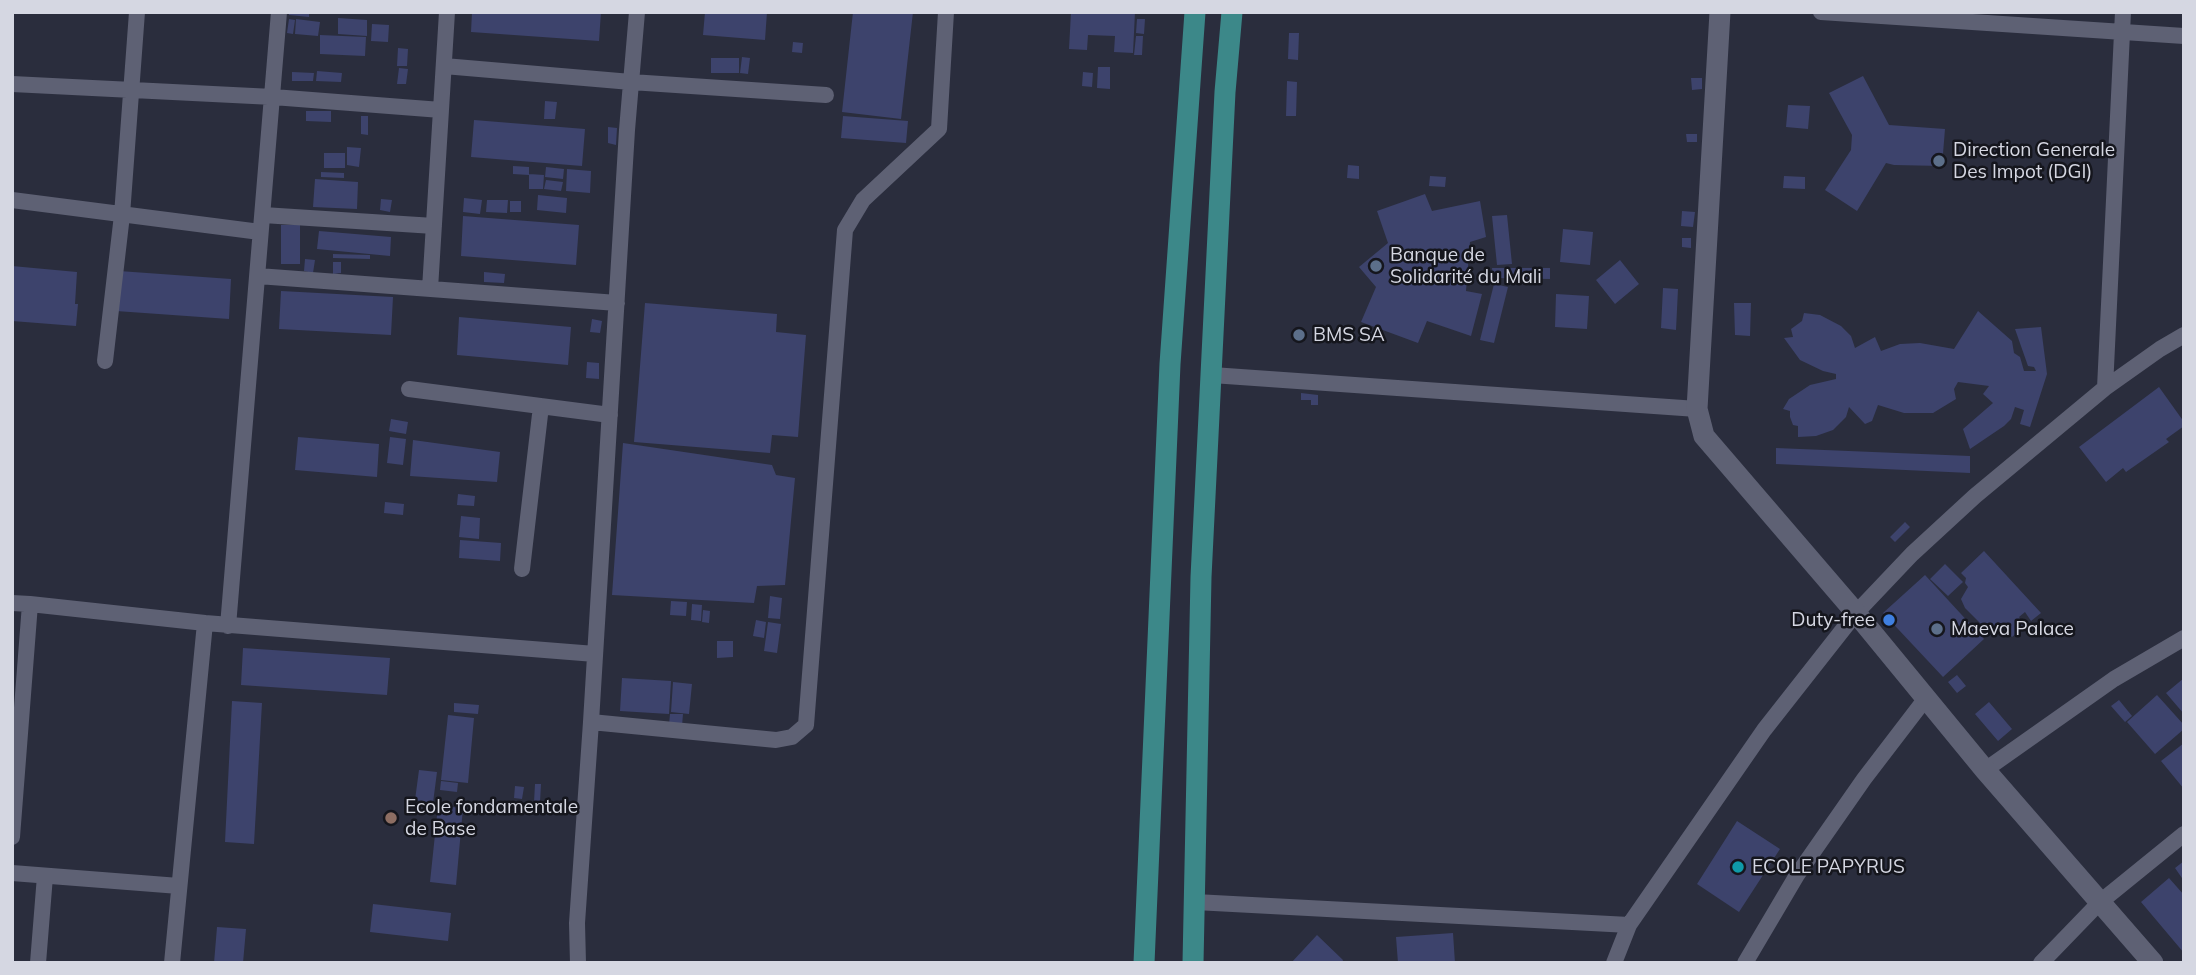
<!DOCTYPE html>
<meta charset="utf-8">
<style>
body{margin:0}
#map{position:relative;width:2196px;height:975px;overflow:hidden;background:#2a2d3d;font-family:Mulish,sans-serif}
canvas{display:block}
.frame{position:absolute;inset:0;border:14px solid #d5d7e2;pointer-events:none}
</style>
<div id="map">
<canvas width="2196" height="975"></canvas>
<div class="frame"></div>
</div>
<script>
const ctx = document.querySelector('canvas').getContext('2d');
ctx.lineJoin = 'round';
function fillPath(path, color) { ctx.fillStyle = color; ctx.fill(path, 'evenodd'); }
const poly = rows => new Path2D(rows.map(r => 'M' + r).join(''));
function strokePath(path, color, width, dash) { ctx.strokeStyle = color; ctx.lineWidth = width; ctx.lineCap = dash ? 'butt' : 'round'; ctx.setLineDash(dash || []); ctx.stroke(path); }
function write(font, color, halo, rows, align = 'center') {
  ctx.font = font + ' Mulish,sans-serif'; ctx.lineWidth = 5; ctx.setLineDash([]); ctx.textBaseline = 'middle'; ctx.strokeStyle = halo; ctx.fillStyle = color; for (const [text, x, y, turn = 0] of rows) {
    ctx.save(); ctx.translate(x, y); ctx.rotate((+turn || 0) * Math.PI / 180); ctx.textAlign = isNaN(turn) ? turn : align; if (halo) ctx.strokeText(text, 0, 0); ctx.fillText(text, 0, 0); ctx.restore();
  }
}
fillPath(poly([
 [289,12,309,12,309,17,289,15],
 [472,12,601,12,599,41,471,32],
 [705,12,767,12,765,40,703,35],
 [853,12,913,12,901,119,842,112],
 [1071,12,1135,12,1133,53,1114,52,1115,36,1088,35,1087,50,1069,49],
 [338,18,367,20,367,36,338,34],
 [289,19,295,20,293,34,287,33],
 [296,19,320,22,318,36,295,34],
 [1137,19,1145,19,1144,34,1136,33],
 [372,24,389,25,388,42,371,41],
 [1289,33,1299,33,1298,60,1288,59],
 [320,35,366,37,365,56,320,54],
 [1136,36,1143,36,1142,55,1134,55],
 [793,42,803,43,802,53,792,52],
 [398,48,408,49,407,66,397,66],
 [742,57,750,58,748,74,740,73],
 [711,58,739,58,739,73,711,73],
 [1098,67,1110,67,1110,89,1097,88],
 [399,68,408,69,406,84,397,84],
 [317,71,342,73,341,82,316,81],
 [292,72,314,73,313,81,292,81],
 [1083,72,1093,73,1092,87,1082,86],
 [1863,76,1889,125,1945,129,1942,166,1894,165,1886,163,1857,211,1825,190,1851,150,1852,135,1829,93],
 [1691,78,1702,78,1702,89,1692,90],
 [1287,81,1297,82,1296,116,1286,116],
 [545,101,557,102,555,119,544,119],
 [1788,105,1810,106,1808,129,1786,127],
 [306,111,331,111,331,122,306,121],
 [361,116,368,116,368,135,361,134],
 [843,116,908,121,906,143,841,138],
 [474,120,585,129,582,166,471,157],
 [608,127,617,128,616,145,608,143],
 [1686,134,1697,134,1697,142,1687,142],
 [347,147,361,148,359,167,347,165],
 [324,153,345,153,345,168,324,168],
 [1348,165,1359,166,1359,179,1347,178],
 [513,166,529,167,529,175,513,174],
 [546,167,564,169,563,179,545,177],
 [567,169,591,171,590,193,566,191],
 [321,172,344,173,344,178,321,177],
 [529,174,544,175,543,189,529,189],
 [1430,176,1446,177,1445,187,1429,186],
 [1784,176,1805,177,1805,189,1783,188],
 [315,179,358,182,357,209,313,207],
 [546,180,563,182,561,191,544,189],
 [1425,194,1432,211,1480,201,1486,237,1470,242,1466,291,1482,294,1471,336,1427,321,1418,343,1361,322,1376,287,1359,267,1388,243,1377,211],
 [538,195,567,198,566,213,537,210],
 [464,198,482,200,480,214,463,212],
 [381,199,392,200,390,212,380,210],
 [487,200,508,200,507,213,486,212],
 [510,201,521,201,521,212,510,212],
 [1682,211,1695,212,1693,227,1681,226],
 [1507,215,1512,264,1497,265,1492,216],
 [463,216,579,225,576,265,461,256],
 [281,225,300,225,300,264,281,264],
 [1563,229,1593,232,1590,265,1560,262],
 [319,231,391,237,390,256,317,249],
 [1682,238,1691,238,1691,248,1682,247],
 [333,254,370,255,370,259,333,258],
 [305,259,315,260,313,273,304,271],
 [1620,260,1639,284,1615,304,1596,280],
 [333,262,341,262,341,273,333,274],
 [12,266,77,272,75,304,78,304,76,326,12,321],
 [1492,268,1550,268,1550,279,1493,278],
 [119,271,231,279,229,319,116,311],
 [484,272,505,274,504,283,484,282],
 [1494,284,1508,287,1494,343,1480,340],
 [1663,288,1678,289,1676,330,1661,328],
 [281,291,393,297,391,335,279,329],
 [1556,294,1589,296,1587,329,1555,327],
 [645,303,777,314,776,332,806,335,798,437,772,435,770,453,634,442],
 [1734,303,1751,303,1750,336,1735,335],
 [1978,311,2012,341,2014,353,2020,357,2024,371,2036,371,2034,367,2028,366,2015,329,2041,327,2047,374,2030,427,2020,424,2024,410,2015,407,2011,419,2004,426,1970,449,1963,429,1993,403,1983,394,1989,386,1958,382,1954,389,1956,399,1933,413,1904,413,1878,405,1872,421,1865,424,1849,407,1846,417,1833,430,1816,436,1798,437,1798,426,1793,425,1790,417,1790,411,1783,409,1789,399,1810,385,1836,379,1836,374,1823,371,1800,360,1784,338,1793,337,1791,329,1802,321,1804,313,1820,315,1841,326,1851,336,1855,348,1875,337,1881,351,1900,344,1920,343,1954,349],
 [459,317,571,327,568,365,457,355],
 [592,319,602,321,600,333,590,332],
 [587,362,599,363,599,379,586,378],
 [2159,387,2184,422,2184,426,2166,439,2169,442,2126,472,2123,468,2106,482,2079,447],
 [1301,393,1318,395,1318,405,1311,405,1311,400,1301,400],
 [391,419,408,422,406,434,389,431],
 [298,437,379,444,377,477,295,470],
 [390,437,406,439,403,465,387,463],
 [413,440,500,452,497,482,410,476],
 [623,443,772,465,776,475,795,478,785,585,757,586,754,603,612,595],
 [1776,448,1970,456,1970,473,1776,464],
 [458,494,475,496,474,506,457,505],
 [385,502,404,504,403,515,384,513],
 [461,516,480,518,479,539,459,537],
 [1905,522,1910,527,1895,542,1890,537],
 [460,540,501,543,500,561,459,558],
 [1984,551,2041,613,2031,621,2025,612,2019,617,2025,626,2012,637,1998,622,1989,632,1965,608,1961,599,1968,587,1965,583,1966,578,1961,573],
 [1945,564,1963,582,1948,596,1930,579],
 [1925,575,1984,639,1943,677,1883,613],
 [770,596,782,598,780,619,768,618],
 [671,601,687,602,686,616,670,615],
 [692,604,702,605,701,621,691,620],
 [703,610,710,611,709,623,702,622],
 [756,620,766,622,764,638,753,636],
 [768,622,781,624,777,653,764,651],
 [717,641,733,641,733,657,717,658],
 [243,648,390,658,387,695,241,685],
 [1957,675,1966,686,1957,693,1948,682],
 [622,678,671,681,669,714,620,711],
 [2184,678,2184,714,2166,693],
 [673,682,692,684,689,714,671,712],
 [2157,695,2184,725,2184,729,2155,754,2127,722],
 [2119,700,2132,716,2125,722,2111,706],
 [232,701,262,703,254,844,225,842],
 [1989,702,2012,729,1998,741,1975,714],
 [454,703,479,705,478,714,454,712],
 [670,714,683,714,682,726,669,725],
 [448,715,474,718,468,783,441,780],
 [2184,743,2184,789,2161,761],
 [419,770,437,772,433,803,415,800],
 [441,781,458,783,457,792,440,790],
 [535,784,541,784,540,802,534,802],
 [515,786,524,787,522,799,514,798],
 [514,801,521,802,520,814,512,814],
 [438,806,463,808,456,885,430,882],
 [1737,821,1780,849,1739,912,1697,884],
 [2184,861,2184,881,2175,868],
 [2169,878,2184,895,2184,953,2141,902],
 [373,904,451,913,448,941,370,932],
 [217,927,246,929,243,963,214,963],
 [1453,933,1455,963,1398,963,1396,937],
 [1317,935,1343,960,1342,963,1291,963]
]), '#3d436c');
strokePath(poly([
 [1821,12,2184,36],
 [444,66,631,82,826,95],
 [12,84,273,97,441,110],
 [12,200,260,232],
 [263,215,434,226],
 [258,276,617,303],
 [430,289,447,12],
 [105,361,122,215,137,12],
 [1212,375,1697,409],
 [2105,388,2123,12],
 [409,389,610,415],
 [522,569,541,406],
 [12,603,30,604],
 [228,626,279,12],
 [591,722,776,740,792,737,806,725,845,230,863,200,939,129,946,12],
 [1985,770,2114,679,2184,638],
 [12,837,30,604,205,623],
 [12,873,179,886],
 [1195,902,1629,925],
 [38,963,45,876],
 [172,963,205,623,595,654],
 [578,963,577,923,591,722,627,130,637,12],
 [1614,963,1629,925,1764,730,1856,613,1912,554,1975,496,2105,388,2160,349,2184,335],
 [1745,963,1797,875,1864,779,1926,698],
 [2041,963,2099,903,2184,834]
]), '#5e6174', 16);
strokePath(poly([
 [1720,12,1697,409,1704,436,1856,613,1985,770,2153,963]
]), '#5e6174', 21);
strokePath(poly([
 [1144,963,1170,364,1195,12],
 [1193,963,1201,577,1225,92,1232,12]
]), '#3c8889', 21);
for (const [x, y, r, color] of [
 [1939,161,7,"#5c6f8a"],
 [1376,266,7,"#5c6f8a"],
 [1299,335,7,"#5c6f8a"],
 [1889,620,7,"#3f7fe0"],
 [1937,629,7,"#5c6f8a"],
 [391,818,7,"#8d6e63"],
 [1738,867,7,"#0f9aa8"]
]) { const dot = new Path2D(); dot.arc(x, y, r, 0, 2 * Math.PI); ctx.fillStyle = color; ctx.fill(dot); strokePath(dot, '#15161d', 2.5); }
write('19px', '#d5d7e2', '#15161d', [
 ["Direction Generale",1953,150],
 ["Des Impot (DGI)",1953,172],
 ["Banque de",1390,255],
 ["Solidarité du Mali",1390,277],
 ["BMS SA",1313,335],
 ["Duty-free",1875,620,"right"],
 ["Maeva Palace",1951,629],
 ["Ecole fondamentale",405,807],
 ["de Base",405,829],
 ["ECOLE PAPYRUS",1752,867]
], 'left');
</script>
